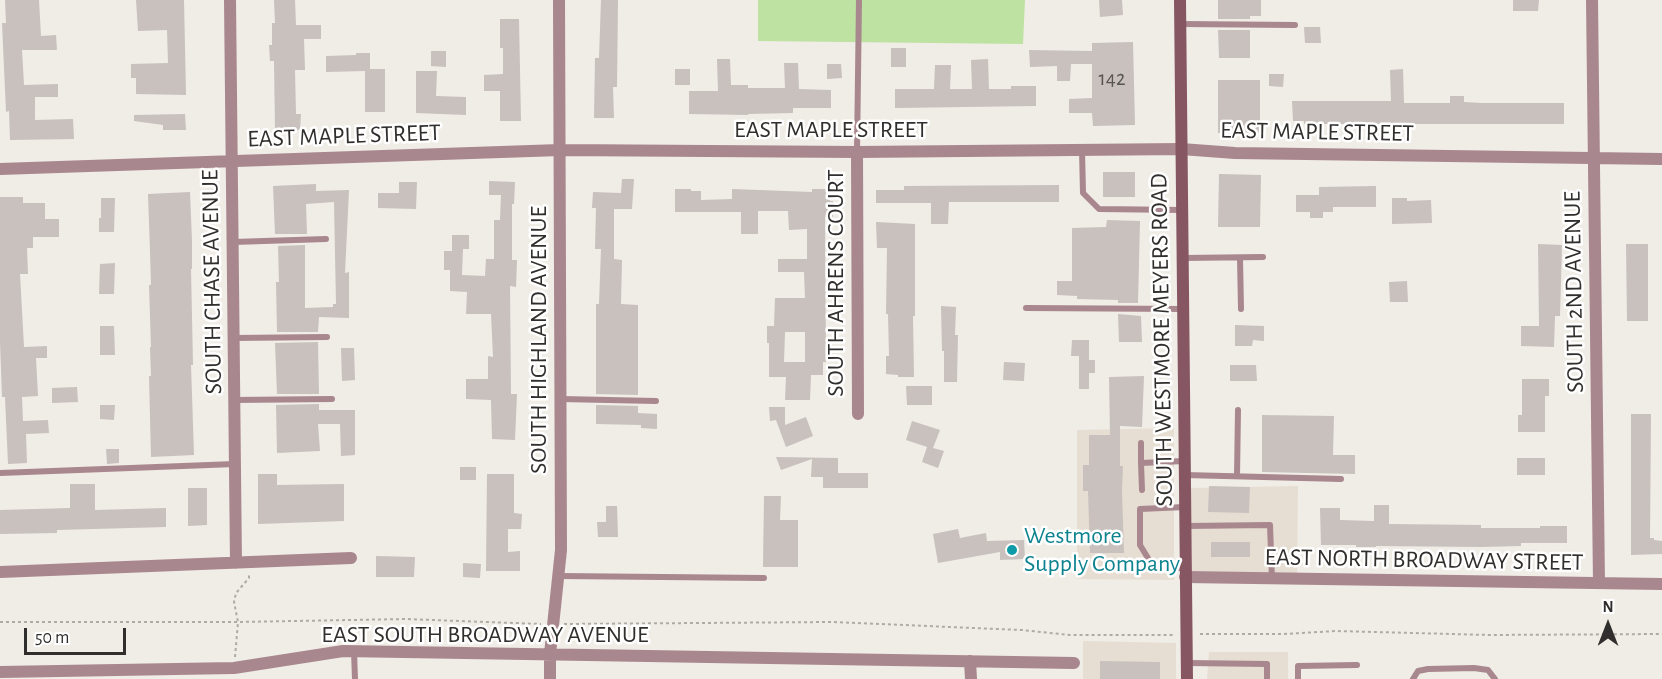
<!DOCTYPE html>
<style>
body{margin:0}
#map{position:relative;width:1662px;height:679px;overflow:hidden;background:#f0ece6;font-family:"Alegreya Sans",sans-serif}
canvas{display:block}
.north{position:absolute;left:1578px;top:595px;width:60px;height:60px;-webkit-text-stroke:4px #fff;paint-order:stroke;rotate:0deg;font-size:16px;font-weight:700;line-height:24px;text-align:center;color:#312f2d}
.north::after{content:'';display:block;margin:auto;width:21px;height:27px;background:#312f2d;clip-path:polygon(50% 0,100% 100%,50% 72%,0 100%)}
.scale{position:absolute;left:24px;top:628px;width:102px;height:27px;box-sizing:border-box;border:3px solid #312f2d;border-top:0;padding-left:8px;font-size:18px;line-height:21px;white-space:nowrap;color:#312f2d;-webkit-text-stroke:4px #fff;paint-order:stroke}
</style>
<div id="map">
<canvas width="1662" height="679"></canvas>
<div class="north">N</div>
<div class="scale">50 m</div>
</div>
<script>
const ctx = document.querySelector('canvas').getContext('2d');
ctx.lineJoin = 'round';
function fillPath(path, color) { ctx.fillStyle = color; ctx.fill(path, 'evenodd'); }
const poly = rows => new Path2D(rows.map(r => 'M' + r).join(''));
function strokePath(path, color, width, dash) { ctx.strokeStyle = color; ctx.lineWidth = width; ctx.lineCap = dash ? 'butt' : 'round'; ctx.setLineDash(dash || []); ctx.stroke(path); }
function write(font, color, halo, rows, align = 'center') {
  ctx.font = font + ' "Alegreya Sans",sans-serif'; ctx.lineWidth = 5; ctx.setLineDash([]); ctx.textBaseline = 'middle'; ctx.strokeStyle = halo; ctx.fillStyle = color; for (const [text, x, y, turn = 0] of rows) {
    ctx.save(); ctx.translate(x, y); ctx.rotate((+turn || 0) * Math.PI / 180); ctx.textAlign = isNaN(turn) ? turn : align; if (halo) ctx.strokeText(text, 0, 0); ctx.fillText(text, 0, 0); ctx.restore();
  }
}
fillPath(poly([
 [1174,428,1174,580,1077,579,1077,430],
 [1298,486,1297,574,1192,572,1190,488],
 [1083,641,1176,643,1176,679,1083,679],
 [1209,652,1288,652,1288,679,1207,679]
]), '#e7ded3');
fillPath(poly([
 [758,0,1025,0,1023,44,758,41]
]), '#bde2a2');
fillPath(poly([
 [5,0,39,0,41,36,56,35,57,50,22,50,24,85,58,84,58,97,35,97,35,120,73,119,74,139,10,140,9,111,6,112,2,23,6,23],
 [136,0,184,0,186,95,136,94,136,78,131,78,131,64,168,63,167,30,138,31],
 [274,0,295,0,296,25,321,25,321,39,304,39,305,70,295,70,296,114,301,114,300,130,275,130,274,61,270,61,269,45,272,45,272,23,275,23],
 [601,0,618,0,617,87,613,87,614,118,594,118,595,58,599,58],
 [1099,0,1122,0,1123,15,1100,17],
 [1218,0,1261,0,1261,16,1250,16,1250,19,1218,19],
 [1513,0,1539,0,1538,11,1513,11],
 [500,19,519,19,521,121,500,121,500,91,484,91,484,75,503,74,503,48,500,48],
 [1304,27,1320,27,1321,43,1305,43],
 [1218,30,1250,30,1250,58,1219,58],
 [1133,42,1135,125,1093,126,1092,113,1069,113,1069,99,1092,98,1092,64,1071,64,1070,81,1057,81,1057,66,1030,67,1029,50,1092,51,1092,43],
 [891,48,906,48,906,67,891,67],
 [431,51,446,51,446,67,431,66],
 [356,53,370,53,370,69,385,69,385,112,365,112,365,71,326,72,326,56,356,55],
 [717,59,730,59,731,85,748,85,748,88,785,88,784,63,798,63,799,89,831,90,831,108,793,108,793,113,748,114,748,115,689,114,689,91,718,91],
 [988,59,989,89,1011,89,1011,86,1036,86,1036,106,895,108,895,89,934,89,935,65,951,65,950,89,972,89,971,60],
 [827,64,841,64,842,78,827,79],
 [675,69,690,69,690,85,675,85],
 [1403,69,1404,103,1450,103,1450,96,1464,96,1464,102,1482,103,1564,103,1564,124,1304,124,1304,121,1293,121,1292,101,1391,101,1390,70],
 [416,71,437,71,436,96,466,97,466,115,416,113],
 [1269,74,1284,74,1283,87,1269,86],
 [1218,80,1260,80,1260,133,1218,133],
 [185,114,186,130,163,130,163,125,134,121,134,115],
 [1103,172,1135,172,1135,197,1103,197],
 [1219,174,1261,175,1260,227,1218,227],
 [622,179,634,179,632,209,614,209,614,259,622,260,621,304,638,305,638,395,596,394,596,304,599,304,601,249,595,249,596,208,592,208,593,192,621,193],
 [489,181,515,182,514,204,512,204,512,260,517,260,516,287,510,286,511,394,517,394,515,440,492,439,491,400,466,399,466,379,488,379,488,356,493,357,491,314,466,314,467,292,450,291,450,270,444,270,444,251,452,251,452,235,469,235,469,249,463,249,462,275,485,276,486,259,494,259,494,220,500,220,501,195,489,195],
 [399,182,417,182,416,209,378,208,378,193,399,193],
 [316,184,316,191,349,190,345,273,349,272,349,318,319,317,318,332,277,332,276,282,279,282,278,246,305,245,305,308,333,307,333,304,336,304,334,202,306,204,307,234,275,234,273,186],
 [1059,185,1059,202,949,202,948,224,931,224,931,203,876,203,876,190,904,190,904,186],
 [1376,186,1376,207,1333,207,1333,212,1323,212,1323,218,1310,218,1310,212,1296,212,1296,195,1319,195,1319,187],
 [675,189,691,189,691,191,701,191,701,200,732,199,732,189,812,192,812,189,830,189,830,201,833,201,833,217,825,217,826,362,823,362,823,375,811,375,810,400,785,400,786,377,769,377,769,343,767,343,767,326,774,326,775,298,805,298,804,272,778,272,778,259,807,259,807,229,789,230,788,211,758,211,758,234,741,234,741,212,675,212],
 [785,332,805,332,805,362,784,362],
 [190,192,192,241,192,269,191,269,193,365,191,365,194,455,151,457,149,376,151,376,150,347,151,347,149,285,151,285,150,251,148,194],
 [0,197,23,197,23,203,45,203,45,219,59,219,59,237,33,237,33,248,27,248,28,274,20,274,24,347,47,346,47,358,36,358,38,396,22,397,23,421,48,420,49,433,26,434,27,463,8,464,5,397,2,397,0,342],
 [101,198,115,198,114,232,99,232,99,218,101,218],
 [1392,198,1407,198,1407,201,1431,200,1432,223,1392,224],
 [1107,220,1140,221,1138,303,1118,303,1118,300,1077,299,1077,296,1057,295,1057,281,1072,281,1072,228,1106,227],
 [876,222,915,224,915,316,913,316,914,377,898,377,898,375,886,374,886,356,889,356,888,314,886,314,887,248,877,248],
 [1538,244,1562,245,1560,316,1555,316,1554,347,1521,346,1521,326,1539,326],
 [1626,244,1648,244,1648,321,1627,321],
 [115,263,114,294,99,294,100,264],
 [1407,281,1408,302,1390,302,1389,282],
 [941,306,956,307,955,335,958,335,957,382,944,382,944,351,942,351],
 [1118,314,1141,316,1142,342,1119,342],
 [1235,325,1264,326,1264,341,1253,340,1252,346,1235,346],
 [100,326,114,326,115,355,100,355],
 [1072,340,1089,340,1089,360,1095,360,1095,373,1089,373,1089,389,1079,389,1079,356,1071,356],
 [318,342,319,394,277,394,275,343],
 [341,348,354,348,355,380,342,381],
 [1004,362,1025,363,1024,381,1003,380],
 [1230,365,1256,365,1257,381,1230,381],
 [1144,376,1142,427,1120,426,1120,466,1123,466,1122,491,1124,553,1090,553,1088,491,1083,491,1083,465,1089,465,1089,435,1110,435,1109,377],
 [1522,379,1549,379,1549,396,1545,396,1545,432,1518,432,1518,415,1522,415],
 [906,386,932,386,932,405,907,405],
 [77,387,78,402,52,403,52,388],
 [319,404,319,410,355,410,355,455,341,456,340,424,318,424,320,451,277,453,276,405],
 [100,405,115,405,114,420,100,419],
 [596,405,638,406,638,413,657,414,657,429,641,428,641,425,596,424],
 [769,407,785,407,785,425,806,417,813,436,786,447,776,420,770,421],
 [1631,414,1651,414,1650,538,1654,538,1654,540,1662,541,1662,554,1631,555],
 [1262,415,1334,416,1333,455,1355,455,1355,474,1262,472],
 [912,421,940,430,933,448,944,451,938,468,922,462,927,447,906,440],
 [106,449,119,449,119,463,107,464],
 [776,457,838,458,838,473,868,473,868,488,823,488,823,477,811,477,812,459,781,470],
 [1517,458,1545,458,1545,475,1517,475],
 [460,467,476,467,476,480,460,480],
 [258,474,277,474,277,485,344,484,344,521,258,524],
 [487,474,514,474,514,513,522,514,521,529,508,529,508,552,520,551,520,571,486,571],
 [70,484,95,484,95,510,166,508,166,527,57,530,57,533,0,534,0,510,70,508],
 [1209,486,1250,487,1249,513,1208,512],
 [188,488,207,488,207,525,188,526],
 [764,496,781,496,780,520,798,520,798,567,763,567],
 [1374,505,1389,505,1389,524,1481,525,1481,528,1540,528,1540,526,1567,526,1567,543,1521,543,1521,546,1481,547,1376,546,1376,547,1356,547,1356,545,1321,545,1320,508,1340,508,1340,520,1374,521],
 [606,506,617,506,618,537,598,537,597,522,606,522],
 [958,529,960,538,986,533,987,541,1024,540,1025,559,1000,560,1000,552,938,563,933,534],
 [1211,542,1250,542,1250,557,1211,557],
 [376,556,415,557,414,577,376,577],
 [463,563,481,564,480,578,463,577],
 [1100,661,1160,662,1160,679,1100,679]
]), '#c8c1be');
strokePath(poly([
 [0,622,238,622,406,619,541,624],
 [564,624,832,622,1022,630,1070,635,1173,635],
 [1200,634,1284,634,1336,631,1490,635,1662,634],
 [235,657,238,622,234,602,236,593,249,578,249,575]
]), '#aeaba6', 2, [3, 3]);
strokePath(poly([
 [1181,24,1295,25],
 [1082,150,1083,193,1099,209,1182,210],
 [857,152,859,0],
 [233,242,326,239],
 [1183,258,1263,257],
 [1240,258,1241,309],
 [1026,308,1183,309],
 [234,338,327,337],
 [561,399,656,401],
 [234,400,332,399],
 [1141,463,1141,443],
 [0,473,235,464],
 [1185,475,1341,479],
 [1237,476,1238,410],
 [1142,490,1141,463,1184,461],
 [1185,507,1140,509,1140,545,1154,568,1185,568],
 [1185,526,1270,525,1272,579],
 [560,576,764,578],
 [354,651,355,679],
 [1187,663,1267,664,1267,679],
 [1298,679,1298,666,1357,665],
 [1413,679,1418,671,1428,669,1474,668,1488,670,1495,679]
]), '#a9878e', 6);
strokePath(poly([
 [230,0,236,563],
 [1592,0,1599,583],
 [857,152,858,414],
 [0,169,560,150,857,152,1181,149,1235,153,1662,159],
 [0,572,351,558],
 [1185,577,1662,584],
 [970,661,971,679],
 [0,672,234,668,343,651,1074,663],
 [550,679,550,654,561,550,559,0]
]), '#a9878e', 12);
strokePath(poly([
 [1180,0,1187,679]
]), '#865762', 12);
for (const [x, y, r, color] of [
 [1012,550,6,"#0f9aa8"]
]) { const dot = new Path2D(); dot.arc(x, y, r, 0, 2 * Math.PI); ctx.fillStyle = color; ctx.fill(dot); strokePath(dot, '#fff', 2); }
write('21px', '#575451', null, [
 ["142",1112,79]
]);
write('24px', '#312f2d', '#fff', [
 ["EAST MAPLE STREET",831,130],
 ["EAST MAPLE STREET",1317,132,1],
 ["EAST MAPLE STREET",344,136,-2],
 ["SOUTH CHASE AVENUE",212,282,-91],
 ["SOUTH AHRENS COURT",836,283,-90],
 ["SOUTH 2ND AVENUE",1574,292,-91],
 ["SOUTH HIGHLAND AVENUE",539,340,-90],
 ["SOUTH WESTMORE MEYERS ROAD",1162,340,-91],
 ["EAST NORTH BROADWAY STREET",1424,560,1],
 ["EAST SOUTH BROADWAY AVENUE",485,635]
]);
write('24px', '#0d838f', '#fff', [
 ["Westmore",1024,536],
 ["Supply Company",1024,564]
], 'left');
</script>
